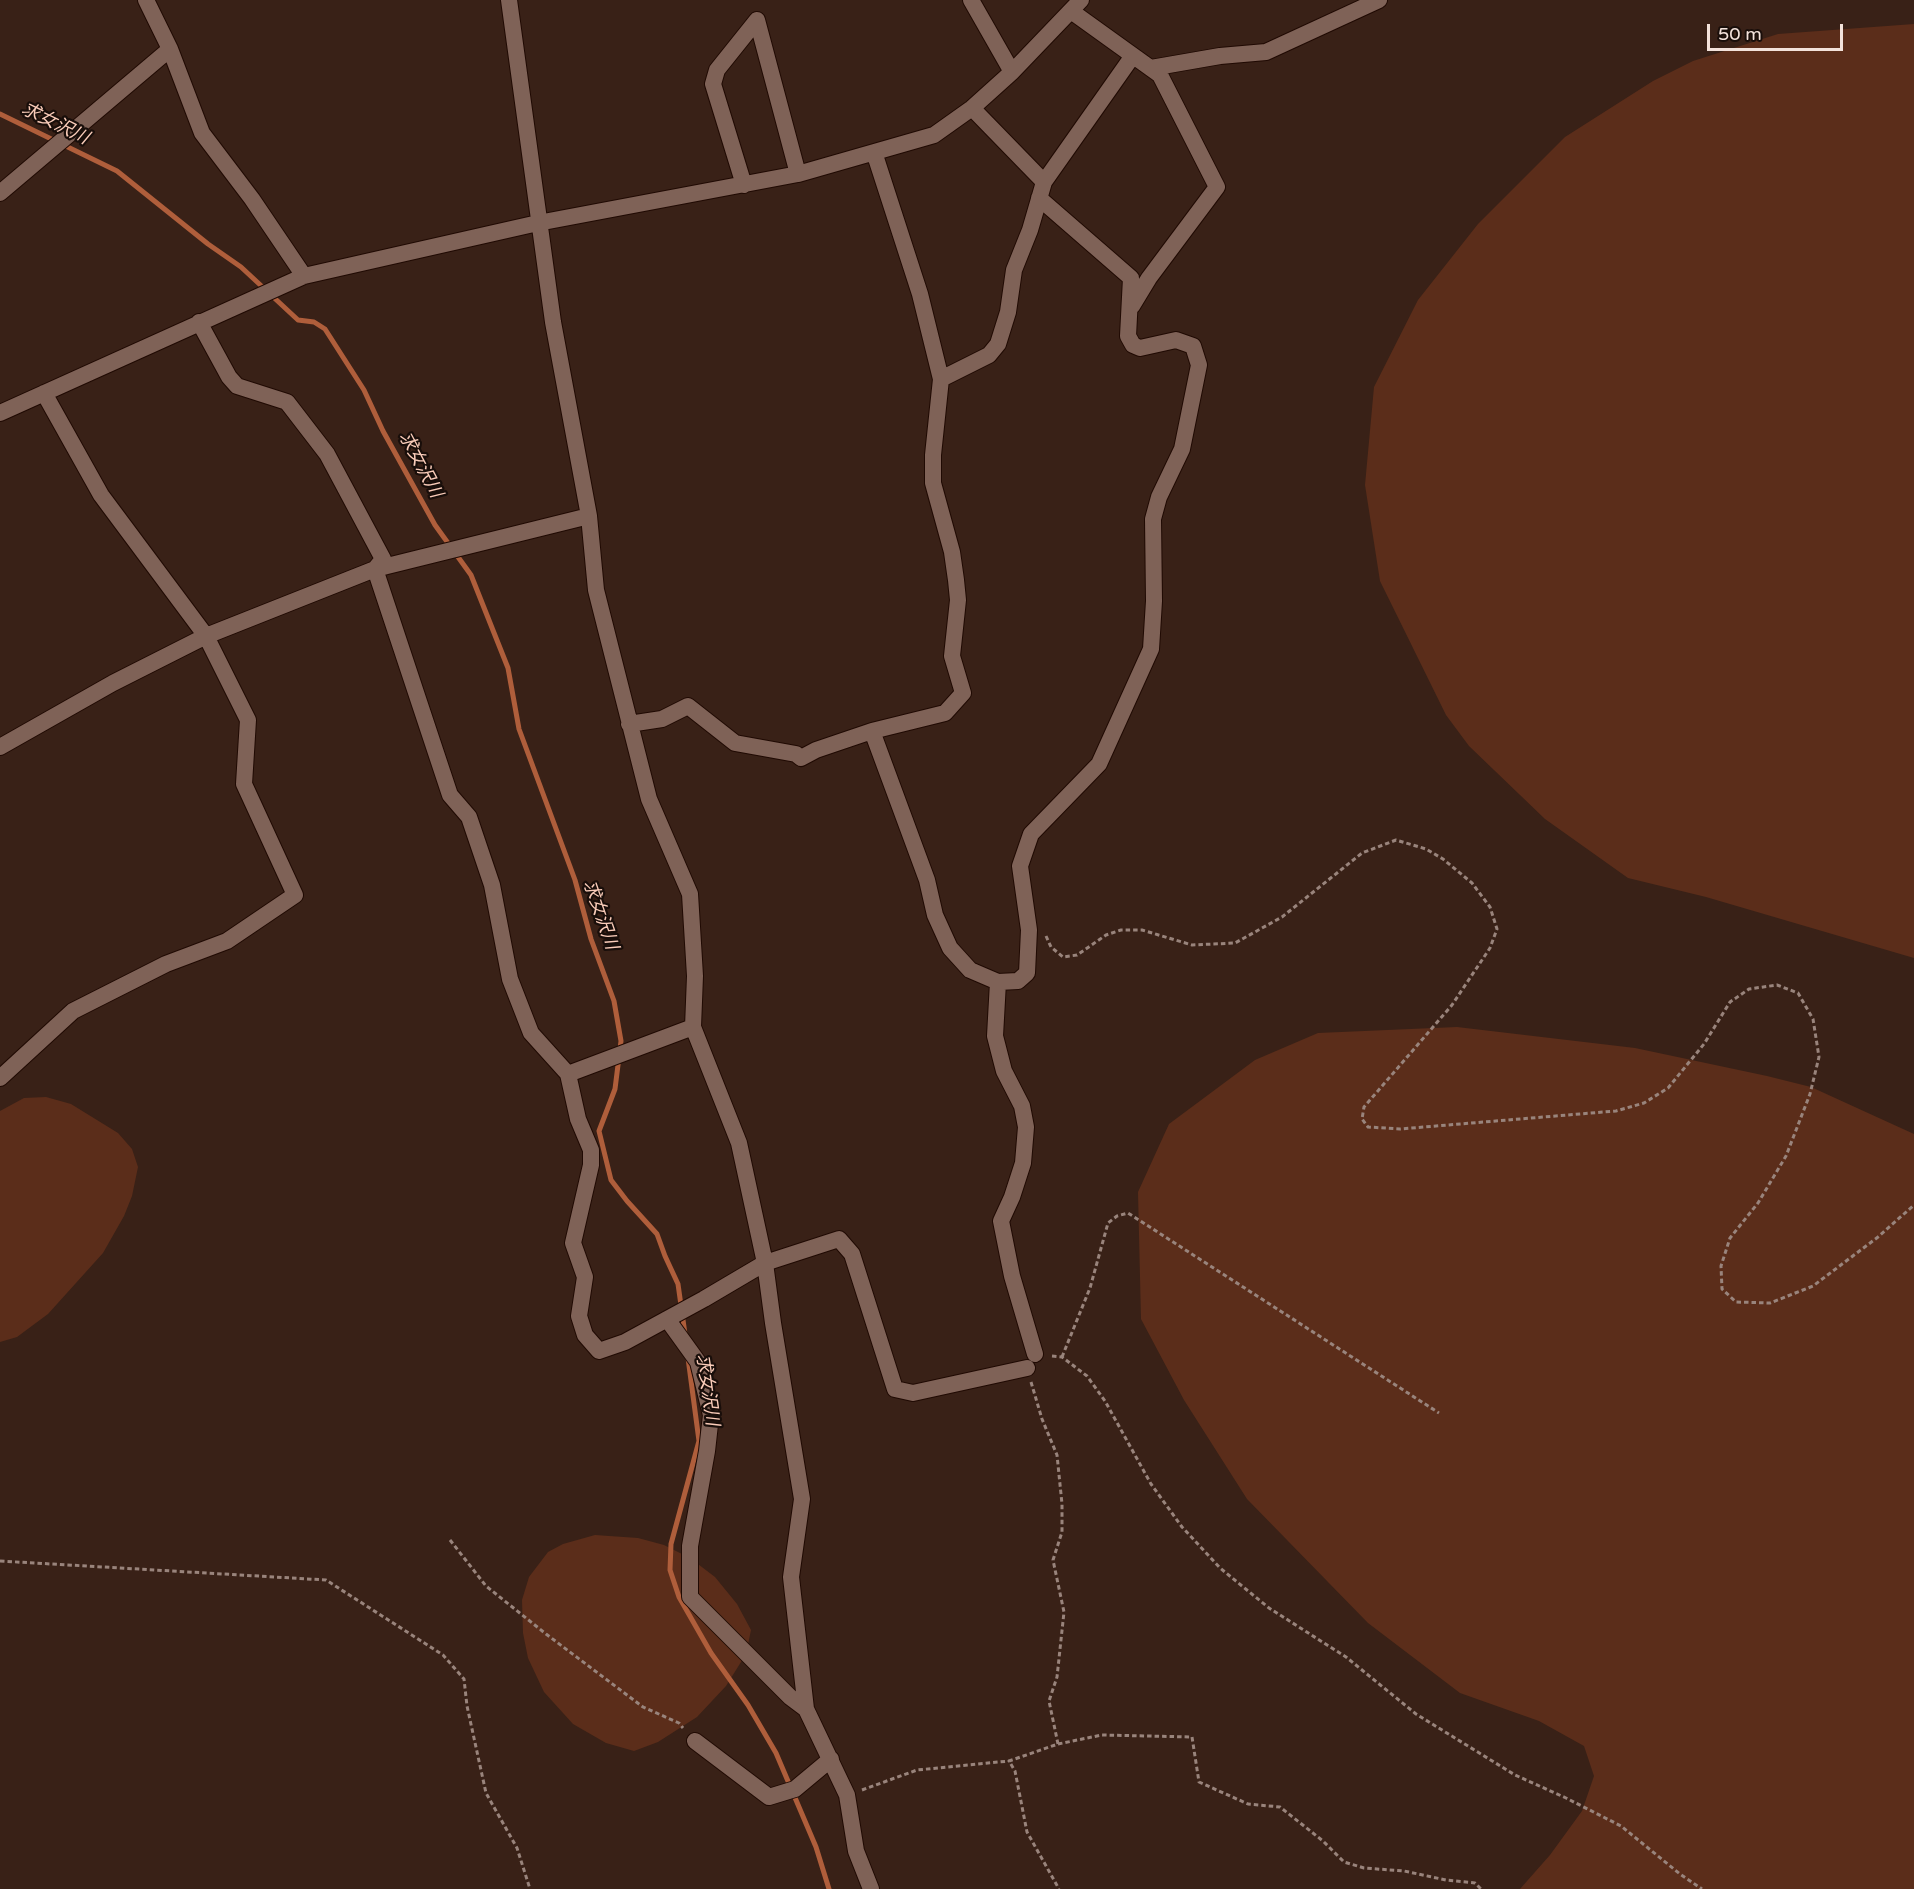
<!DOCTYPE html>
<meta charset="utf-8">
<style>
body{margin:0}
#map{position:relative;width:1914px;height:1889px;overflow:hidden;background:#392117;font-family:"Varela Round",sans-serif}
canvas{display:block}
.scale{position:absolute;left:1707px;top:24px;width:136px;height:27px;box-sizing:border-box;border:3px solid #f3e2db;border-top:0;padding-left:8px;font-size:18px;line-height:21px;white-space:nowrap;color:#f3e2db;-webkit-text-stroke:4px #190e0a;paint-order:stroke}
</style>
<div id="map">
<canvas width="1914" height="1889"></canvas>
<div class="scale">50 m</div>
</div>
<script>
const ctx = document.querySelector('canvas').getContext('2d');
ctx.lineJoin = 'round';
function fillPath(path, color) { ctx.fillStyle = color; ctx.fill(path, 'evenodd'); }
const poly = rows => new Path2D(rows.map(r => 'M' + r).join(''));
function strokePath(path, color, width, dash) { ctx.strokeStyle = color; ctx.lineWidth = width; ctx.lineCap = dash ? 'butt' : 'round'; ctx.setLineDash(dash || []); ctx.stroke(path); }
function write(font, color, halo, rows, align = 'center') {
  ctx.font = font + ' "Varela Round","Noto Sans JP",sans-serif'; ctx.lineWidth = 4.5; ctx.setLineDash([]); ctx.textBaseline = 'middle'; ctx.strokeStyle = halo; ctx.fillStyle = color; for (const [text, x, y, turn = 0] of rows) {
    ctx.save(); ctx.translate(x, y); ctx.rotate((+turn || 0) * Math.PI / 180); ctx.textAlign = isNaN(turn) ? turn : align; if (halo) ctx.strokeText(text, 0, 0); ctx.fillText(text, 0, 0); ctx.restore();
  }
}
fillPath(poly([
 [1914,24,1914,958,1706,897,1628,878,1545,819,1469,746,1446,715,1380,581,1365,485,1374,387,1418,300,1478,224,1565,137,1653,81,1693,61,1778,34],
 [1457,1027,1635,1048,1767,1076,1811,1087,1914,1134,1914,1889,1520,1889,1550,1855,1582,1811,1594,1776,1584,1746,1539,1721,1460,1693,1368,1623,1247,1499,1184,1400,1141,1319,1138,1192,1169,1124,1255,1060,1318,1033],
 [46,1097,71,1104,118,1133,132,1149,138,1167,132,1196,124,1216,103,1253,48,1314,17,1337,0,1342,0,1111,24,1098],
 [595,1535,638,1538,664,1545,690,1558,715,1577,737,1604,751,1630,746,1654,726,1686,697,1717,658,1742,634,1751,606,1743,573,1724,544,1692,528,1658,523,1633,522,1600,529,1577,548,1552,563,1544]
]), '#5b2d1a');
strokePath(poly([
 [0,114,117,171,208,244,241,267,298,320,314,322,325,329,364,390,383,431,435,525,471,575,508,668,519,729,575,880,591,939,614,1001,621,1041,615,1089,599,1131,611,1180,627,1201,657,1234,665,1256,678,1284,685,1334],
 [688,1358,699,1441,671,1544,670,1570,679,1597,711,1653,748,1705,776,1753,816,1847,829,1889]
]), '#af5e3b', 5);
const minor = poly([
 [146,0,170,49,202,133,252,199,304,276],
 [509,0,553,322,589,516,596,590,649,799,690,894,695,976,693,1027,739,1143,765,1263,773,1323,802,1499,791,1577,806,1709,847,1795,856,1851,871,1889],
 [971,0,1012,72],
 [1071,11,1160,75,1217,187,1149,278,1132,306],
 [757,20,798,174],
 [1151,68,1220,56,1266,52,1379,0],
 [972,108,1044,182],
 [744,185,713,84,717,70,757,20],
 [0,193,170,49],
 [199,322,229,377,237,386,287,402,327,454,383,559,375,569],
 [941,379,989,355,998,344,1008,312,1014,270,1030,230,1044,182,1132,57],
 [0,413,304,276,538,223,798,174,934,135,972,108,1012,72,1081,0],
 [375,569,450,795,469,817,492,885,510,979,531,1033,568,1074,693,1027],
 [629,724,662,719,688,706,735,743,796,754,801,758,816,750,872,731,927,880,935,915,950,948,970,970,998,982,1018,981,1027,973,1029,930,1020,866,1031,834,1099,764,1151,649,1154,601,1153,519,1159,497,1182,449,1199,365,1193,346,1176,340,1140,348,1133,345,1128,336,1131,278,1039,198],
 [872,731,945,713,963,693,952,656,958,600,956,580,952,552,933,483,933,455,941,379,920,294,874,152],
 [0,747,113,683,206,636,375,569,589,516],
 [998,982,995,1036,1004,1071,1022,1106,1026,1127,1023,1163,1012,1197,1001,1221,1012,1276,1035,1354],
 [568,1074,578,1119,591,1150,591,1165,573,1243,585,1277,579,1316,585,1335,599,1351,625,1342,704,1299,765,1263,839,1239,852,1254,895,1389,913,1393,1027,1368],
 [0,1078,73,1011,166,964,227,941,295,895,244,784,248,720,206,636,101,495,44,393],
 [667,1319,698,1362,711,1415,707,1451,690,1546,690,1597,790,1697,806,1709],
 [695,1741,769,1797,795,1789,831,1759]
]);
strokePath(minor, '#200a03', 18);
strokePath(poly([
 [1046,936,1051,947,1063,957,1077,955,1106,935,1121,930,1142,930,1192,945,1235,943,1282,917,1362,853,1396,840,1426,849,1443,859,1472,883,1490,907,1497,929,1490,948,1452,1005,1364,1107,1362,1119,1368,1127,1400,1129,1616,1111,1644,1103,1668,1088,1704,1044,1730,1002,1749,989,1777,985,1798,993,1813,1019,1819,1057,1810,1094,1786,1156,1758,1203,1730,1238,1721,1266,1722,1289,1736,1302,1770,1303,1813,1286,1878,1237,1914,1205],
 [1052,1356,1062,1357,1087,1376,1105,1401,1151,1484,1182,1527,1220,1568,1269,1608,1346,1657,1416,1714,1515,1775,1566,1798,1621,1826,1680,1874,1702,1889],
 [1062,1357,1090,1288,1108,1223,1117,1216,1128,1213,1439,1413],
 [1031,1382,1042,1419,1057,1455,1062,1504,1062,1532,1053,1560,1064,1612,1057,1677,1049,1701,1058,1744,1009,1761,1015,1771,1027,1832,1059,1889],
 [450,1540,486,1586,546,1634,643,1707,679,1723,683,1728],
 [0,1561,326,1580,443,1655,464,1679,467,1706,486,1793,517,1848,530,1889],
 [1058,1744,1102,1735,1192,1737,1199,1782,1248,1804,1280,1807,1323,1841,1344,1862,1364,1868,1404,1871,1446,1880,1475,1883,1481,1889],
 [862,1790,917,1770,1009,1761]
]), '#99847c', 3, [4.5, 3]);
strokePath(minor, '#7f6257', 16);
write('italic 18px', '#faccb9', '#190e0a', [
 ["求女沢川",55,124,26],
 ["求女沢川",420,465,62],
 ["求女沢川",600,915,71],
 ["求女沢川",707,1390,82]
]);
</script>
